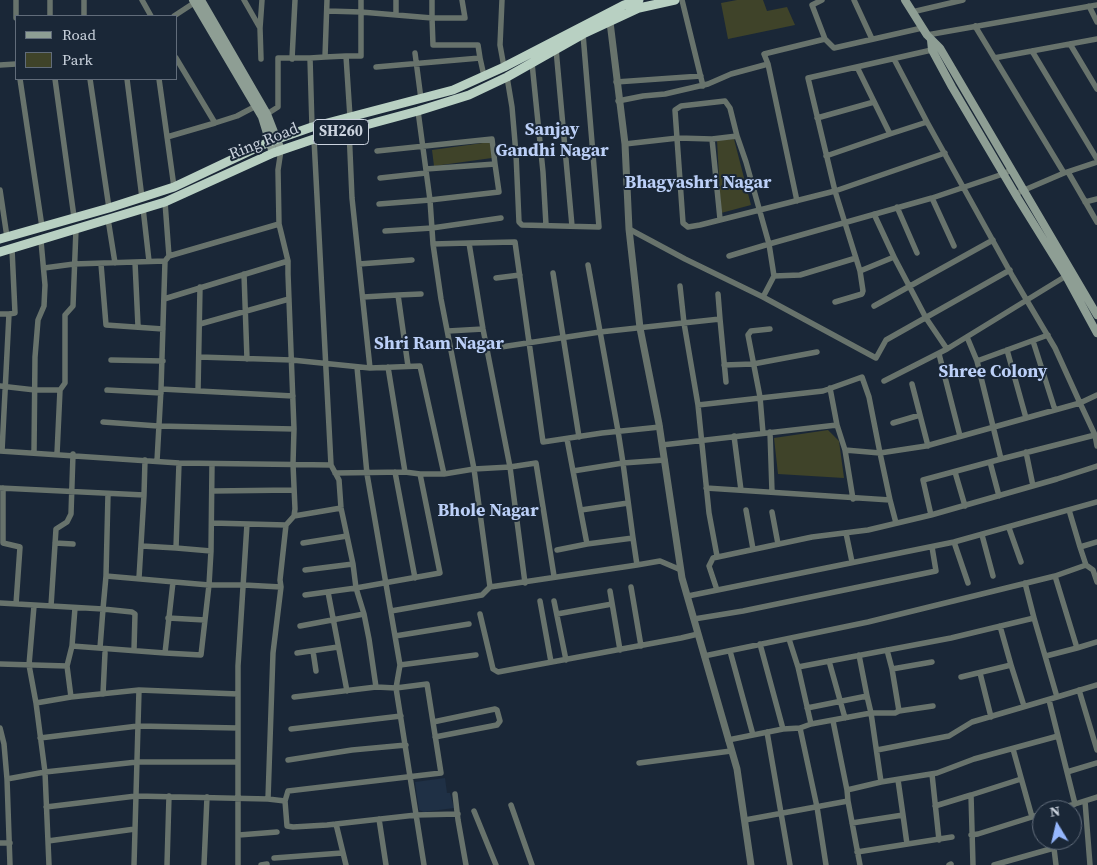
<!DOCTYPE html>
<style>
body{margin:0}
#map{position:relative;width:1097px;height:865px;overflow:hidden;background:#1a2737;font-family:"Source Serif 4",serif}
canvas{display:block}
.legend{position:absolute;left:15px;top:15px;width:162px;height:65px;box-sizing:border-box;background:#1a2737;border:1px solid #616c7a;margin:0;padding:6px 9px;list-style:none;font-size:15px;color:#cbd3de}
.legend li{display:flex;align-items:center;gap:10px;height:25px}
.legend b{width:25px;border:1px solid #616c7a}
.north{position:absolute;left:1032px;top:800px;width:50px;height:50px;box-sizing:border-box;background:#1a2737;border:1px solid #616c7a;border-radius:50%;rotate:351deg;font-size:14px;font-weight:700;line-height:20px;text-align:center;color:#cbd3de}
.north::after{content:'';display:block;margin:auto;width:18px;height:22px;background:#95b7fd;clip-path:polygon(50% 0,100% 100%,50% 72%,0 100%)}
</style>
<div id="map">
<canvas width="1097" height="865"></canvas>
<ul class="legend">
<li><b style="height:6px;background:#8e9e94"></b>Road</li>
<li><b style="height:14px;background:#3f4329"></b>Park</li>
</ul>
<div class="north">N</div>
</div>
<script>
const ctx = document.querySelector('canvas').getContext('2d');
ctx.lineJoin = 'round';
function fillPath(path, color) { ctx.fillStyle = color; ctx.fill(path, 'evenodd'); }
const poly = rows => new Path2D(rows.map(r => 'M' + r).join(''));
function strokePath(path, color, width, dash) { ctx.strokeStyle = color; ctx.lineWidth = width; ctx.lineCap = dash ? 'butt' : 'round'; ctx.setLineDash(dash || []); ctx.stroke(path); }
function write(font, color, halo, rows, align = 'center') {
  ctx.font = font + ' "Source Serif 4",serif'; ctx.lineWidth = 4; ctx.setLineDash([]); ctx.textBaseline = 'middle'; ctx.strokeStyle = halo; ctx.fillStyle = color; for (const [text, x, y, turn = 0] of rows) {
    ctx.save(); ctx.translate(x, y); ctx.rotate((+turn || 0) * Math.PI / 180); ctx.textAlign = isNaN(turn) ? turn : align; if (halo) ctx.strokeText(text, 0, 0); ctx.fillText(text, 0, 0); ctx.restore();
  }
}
fillPath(poly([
 [445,778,447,793,450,793,454,808,424,812,419,810,415,782]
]), '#1f3045');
fillPath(poly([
 [737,0,763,0,767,11,787,7,795,25,728,39,721,3],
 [734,139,751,205,721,213,717,140],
 [490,142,492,158,434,166,432,150],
 [828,430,839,441,844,478,778,474,774,438]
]), '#3f4329');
strokePath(poly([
 [16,0,16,18],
 [50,0,50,16],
 [84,0,84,16],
 [142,0,151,16],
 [244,0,260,28,262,0],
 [502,0,500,45,504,67],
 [682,0,703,86],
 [822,0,812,5,825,39],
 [854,0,872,39],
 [1089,6,1097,22],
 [327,11,361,12,361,0],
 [912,12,963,0],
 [396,15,396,0],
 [174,16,197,1],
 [975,26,1064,173],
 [260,28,261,59],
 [927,35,1097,5],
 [1070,44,1097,89],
 [556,49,572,226],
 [1032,51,1097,159],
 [415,53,421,99],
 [346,56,361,56,361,12,432,18,432,0],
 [325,57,346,56,350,117],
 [176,58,215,123,237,116,256,106],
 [480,58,484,76],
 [994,58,1097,39],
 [292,59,295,0],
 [894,59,927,122],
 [532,63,543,172,546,225],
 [768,64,797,201],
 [0,65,16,64],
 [376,67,480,58,478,45,433,45,432,18,465,18,462,0],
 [857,67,890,134,927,122,1013,277,1055,348,1080,403,1097,395],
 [507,77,512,107,516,154,519,222,522,225,599,227,583,34],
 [20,79,42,227],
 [55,79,74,217],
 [90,79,109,208],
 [127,79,142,198],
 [159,79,174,187],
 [616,82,701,76],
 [618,101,643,96,665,94,708,84,731,74,768,64,764,54,825,39,834,48,922,28],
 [418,111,430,200,433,244,441,299,474,469,510,467,483,329,469,243,433,244],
 [267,114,278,107,278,58,310,58],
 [817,118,874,102],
 [312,127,310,58,325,57,327,0],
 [737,136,730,108,725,101,681,106,675,110,683,223,688,227,700,225,835,191,945,153],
 [167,137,215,123],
 [712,139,720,219],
 [625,144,678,138,712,139,737,136,746,162,769,244,932,198,1003,174,1011,170],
 [377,151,492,139,495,164,426,169],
 [826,156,890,134],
 [1068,172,1097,222],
 [380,178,426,173],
 [0,190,7,237],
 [1015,194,1064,173,1097,162],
 [932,198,954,246],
 [1085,202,1097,199],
 [379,204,430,200,499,192,495,164],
 [897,207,917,253],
 [143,208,149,261],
 [108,219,115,263],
 [629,229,685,259,763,297,876,358,886,340,1010,270],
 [385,231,432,228,501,218],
 [469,243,515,242,543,442,602,433,660,427],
 [169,256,279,224],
 [729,256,769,244,774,276,763,297],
 [894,257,926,318,947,349,1066,276],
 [135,262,138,326],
 [101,264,106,325,163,329],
 [359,264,412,260],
 [588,265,618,431,623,463,633,538,587,544,573,471,623,463,665,460],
 [44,268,74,264,165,261],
 [860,271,894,257,874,214],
 [553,273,579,437],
 [244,274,247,359],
 [774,276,800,275,856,258],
 [496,278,520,275],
 [680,286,684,323,698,405,823,391,862,377,869,397,880,453,926,446,1080,403,1095,435],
 [718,294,720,319],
 [398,295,421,294],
 [363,297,398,295,408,366],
 [164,299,288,261],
 [835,302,862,294,863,291,860,271,835,191,808,78,936,49],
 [874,306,993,240],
 [0,314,9,314,2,451],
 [9,314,15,313,12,249],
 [200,324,289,299],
 [448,331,483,329],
 [967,337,977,361,1001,459,1095,435,1097,446],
 [1033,341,1055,410],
 [501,347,600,332,720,319,726,382],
 [1007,350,1026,418],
 [939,354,960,436],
 [199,357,292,360,370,368,352,198,349,129],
 [111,360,163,361],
 [977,361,1048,335],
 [724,365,753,364,817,352],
 [357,367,367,474,400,665,396,688,427,684,441,773,288,791,285,801,287,826,293,827,327,825,416,815,458,814],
 [388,367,405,472],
 [370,368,420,366,444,474],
 [884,381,947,349],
 [912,384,928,446],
 [0,386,35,390,60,390,65,383,65,315,73,306,76,229],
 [830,388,837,425],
 [161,389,165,261,169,256,165,202],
 [107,390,161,393],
 [198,391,200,287],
 [698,405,709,513,717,556],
 [103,422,158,426,294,429],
 [893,423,920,415],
 [770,432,772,492],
 [763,433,760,397,748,335,751,331,770,329],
 [734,436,741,490],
 [567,439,573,471],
 [662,445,837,425,845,450,880,453,890,500,706,488],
 [845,450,853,499],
 [0,451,179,463,331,465,314,139],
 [1026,452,1033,486],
 [34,453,35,357,38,320,44,306,45,285,41,241],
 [57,454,60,390],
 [157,461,161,389,293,396],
 [990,462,999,496],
 [331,465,339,480,341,508,353,564,356,588,364,614,369,639,376,687,396,688,424,865],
 [395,472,415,578],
 [955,472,965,506],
 [335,473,405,472,420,474],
 [0,488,144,495,139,578],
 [3,488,3,543,20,547,16,604],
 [212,491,294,490],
 [144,495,145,460],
 [890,500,896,523],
 [581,510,628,503],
 [746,510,753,549],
 [1069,510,1080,547,1097,542],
 [772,512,778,544],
 [931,515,923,480,1001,459],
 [294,516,341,508],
 [212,523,286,525],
 [1009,528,1021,562],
 [846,533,852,562],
 [982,535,993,576],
 [633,538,637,565],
 [954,542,968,583],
 [55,543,73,544],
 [303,543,347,536],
 [142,546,176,548],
 [557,550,587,544],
 [211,551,212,464],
 [1086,565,1093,570,1097,582],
 [305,570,353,564],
 [106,576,108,494],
 [525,583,510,467,536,463,554,576],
 [631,587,641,646],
 [717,590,709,566,713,558,812,537,868,530,931,515,1057,479,1097,466],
 [610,591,620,650],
 [328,592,347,691],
 [305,595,356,588,440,573,420,474,444,474,474,469,490,587],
 [688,596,954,542,1097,502],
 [540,601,551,662],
 [554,601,566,660],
 [0,603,103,609,106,576,209,585,244,585,281,587,280,580,286,525,294,516,295,509,293,464,294,429,288,274,288,261,279,224,278,170,281,150],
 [34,606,29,665,36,703,45,772,49,865],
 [51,606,56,529,67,522,71,514,73,454],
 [391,611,482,595,490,587,637,565,660,561,681,570],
 [480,614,493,669,498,672,681,638,698,634],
 [557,614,612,604],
 [168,618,205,620],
 [1034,618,1057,697,1097,685],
 [694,619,743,611,936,571,932,547],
 [300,626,364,614],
 [395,636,469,624],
 [789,639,798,667],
 [760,644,783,729,800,728,811,724,798,667,951,638,1034,618,1025,583],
 [72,646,165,653,173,582],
 [100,648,103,609,132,612,135,614,134,650],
 [1077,648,1097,642],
 [887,650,892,669,932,662],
 [313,651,316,671],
 [730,651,753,735],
 [165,653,201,655,209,585,211,551,176,548,179,463],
 [297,653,338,647],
 [704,656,868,622,1055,576,1086,565,1080,547],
 [1046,656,1077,648,1055,576],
 [829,661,845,718],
 [0,664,67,666],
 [400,665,476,655],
 [1011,665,1024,706],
 [892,669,899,711],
 [980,673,991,717],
 [961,677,1011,665,1000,626],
 [1079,690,1097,750],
 [103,694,105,653],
 [867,696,871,713,895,713,899,711,933,706],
 [71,697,139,690,238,694],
 [294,697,376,687],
 [36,703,71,697,67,666,72,646,75,608],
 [807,708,867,696,859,655],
 [833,721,847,790],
 [433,722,495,709,497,710,500,721,497,725,435,737],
 [0,728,4,744,7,779,10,865],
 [800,728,817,807,826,865],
 [291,729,401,716],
 [767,732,790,865],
 [1058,736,1075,804,1097,797],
 [40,738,138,726,238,728],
 [728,740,783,729],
 [1013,749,1032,817,1042,814],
 [877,750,949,736,972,722,1057,697],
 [288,760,352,750,406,745],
 [639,763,731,751],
 [1067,772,1097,763],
 [932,774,939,840],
 [7,779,45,772,137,762,237,762],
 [881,782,937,773,974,759,1058,736,1049,700],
 [455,794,458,820,466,865],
 [971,795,1021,779],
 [268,799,285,801],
 [848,801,860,865],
 [1085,801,1090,865],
 [511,805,532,865],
 [935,806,971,795,973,865],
 [46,807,136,796,268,799,273,653,281,587],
 [1055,810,1075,804],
 [474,811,496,865],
 [903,815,907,844],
 [379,819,386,865],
 [745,820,848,801,847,790,881,782,871,713,811,724],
 [852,823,903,815,898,780],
 [336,824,346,865],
 [239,835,277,832],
 [971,835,978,834,1032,817],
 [1053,840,1056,865],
 [48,841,135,829],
 [0,843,10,843],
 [857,852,952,837],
 [274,858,342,853],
 [134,865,139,690],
 [167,865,169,796],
 [204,865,207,797],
 [238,865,238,666,247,524],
 [261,865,267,864],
 [949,865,951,864],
 [994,865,1054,848]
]), '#68736c', 5.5);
strokePath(poly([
 [610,22,625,144,629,229,640,328,659,424,682,578,737,769,751,865]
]), '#68736c', 7);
strokePath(poly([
 [193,0,262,117,273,153],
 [201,0,267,114,281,150],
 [905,0,927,35,940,48,1097,315],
 [931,40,932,50,952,87,1017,197,1066,276,1097,333]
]), '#8e9e94', 8);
strokePath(poly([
 [0,239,109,208,174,187,269,142,312,127,453,90,504,67,624,5,639,0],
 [0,252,165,202,273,153,314,139,418,111,469,95,507,77,583,34,639,8,675,0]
]), '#b8d0c2', 9);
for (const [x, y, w] of [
 [341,132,55]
]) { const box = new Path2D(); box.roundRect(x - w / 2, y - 12.5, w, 25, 4); ctx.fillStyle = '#1a2737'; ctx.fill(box); strokePath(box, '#cbd3de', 1); }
write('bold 15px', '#cbd3de', null, [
 ["SH260",341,132]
]);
write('16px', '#cbd3de', '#1a2737', [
 ["Ring Road",264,142,-22]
]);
write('bold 18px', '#bcd0f8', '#1a2737', [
 ["Sanjay",552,130],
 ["Gandhi Nagar",552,151],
 ["Bhagyashri Nagar",698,183],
 ["Shri Ram Nagar",439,344],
 ["Shree Colony",993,372],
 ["Bhole Nagar",488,511]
]);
</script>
